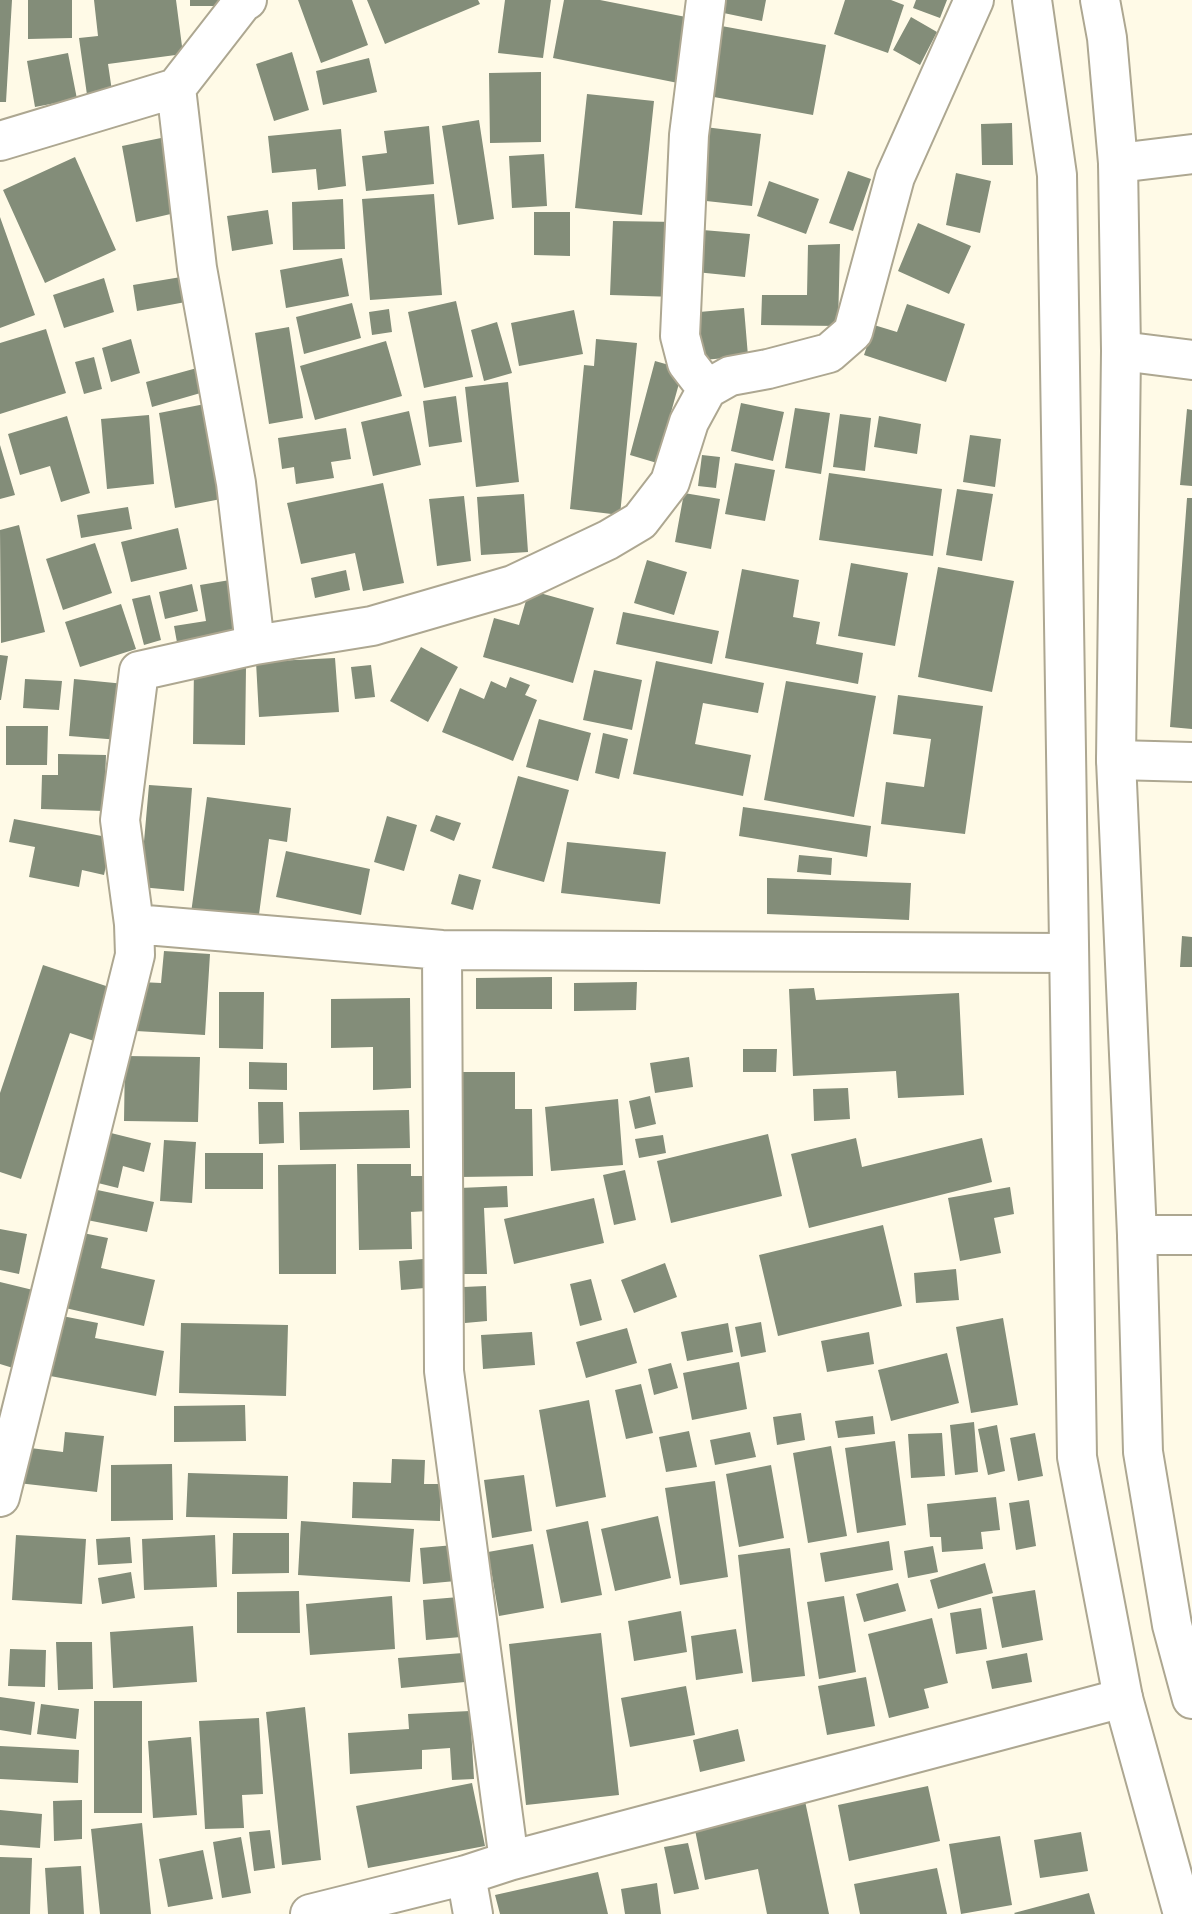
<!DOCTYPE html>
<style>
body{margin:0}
canvas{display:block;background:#fffae7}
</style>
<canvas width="1192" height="1914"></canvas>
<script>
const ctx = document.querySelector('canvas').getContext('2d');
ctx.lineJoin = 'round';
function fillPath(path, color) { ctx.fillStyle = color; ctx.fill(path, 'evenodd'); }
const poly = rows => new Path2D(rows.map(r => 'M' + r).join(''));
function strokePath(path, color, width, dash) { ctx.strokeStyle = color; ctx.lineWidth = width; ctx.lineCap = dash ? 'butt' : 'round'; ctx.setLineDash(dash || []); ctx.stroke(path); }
fillPath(poly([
 [0,0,12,0,6,102,0,102],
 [28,0,72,0,72,38,28,39],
 [94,0,176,0,183,54,108,64,112,91,87,95,79,38,98,36],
 [190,0,220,0,220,6,190,6],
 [298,0,352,0,368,45,321,63],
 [367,0,478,0,480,4,385,44],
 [505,0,551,0,543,58,498,53],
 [564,0,600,0,691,18,678,83,553,58],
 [716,0,766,0,762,21,714,11],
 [845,0,891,0,904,5,888,53,834,34],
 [916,0,947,0,940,18,913,8],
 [911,17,937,32,920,65,893,50],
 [716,25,826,45,813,115,703,95],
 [292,52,309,110,274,121,256,64],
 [68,53,77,99,35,107,27,61],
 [369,58,377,92,323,105,316,71],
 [541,72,541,142,490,143,489,73],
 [587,94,654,101,642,215,575,208],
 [479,120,494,219,458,225,442,126],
 [1012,123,1013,165,982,165,981,124],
 [429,126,434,184,366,191,362,156,387,153,384,131],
 [697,126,761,134,752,206,688,199],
 [341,129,346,186,318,190,316,169,272,173,268,136],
 [161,138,175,213,136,222,122,146],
 [544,154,547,206,512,208,509,156],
 [75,157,116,250,45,283,3,190],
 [848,171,871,179,853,231,829,223],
 [956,173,991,181,980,233,946,225],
 [769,181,819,199,806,234,757,216],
 [434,194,442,295,370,300,362,199],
 [343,199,345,249,293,250,292,202],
 [268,210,273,244,232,251,227,216],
 [534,212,570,212,570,256,534,255],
 [0,217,35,315,0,328],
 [613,221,678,222,676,297,610,295],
 [918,223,971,246,949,294,898,271],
 [691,229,750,234,745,277,686,271],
 [840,244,838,326,761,325,762,295,807,295,808,245],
 [342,258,349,296,286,308,280,270],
 [187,276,191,301,137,311,133,285],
 [104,278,114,312,64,328,53,295],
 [456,301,473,377,424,388,408,312],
 [352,303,361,338,304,354,296,317],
 [907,304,965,324,946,382,864,355,874,325,897,332],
 [744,308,748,356,692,361,688,313],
 [389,309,392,332,372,335,369,312],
 [574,310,583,354,519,366,511,323],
 [497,322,512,373,484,381,471,330],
 [289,327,303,418,269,424,255,333],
 [46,329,66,393,0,414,0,343],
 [131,339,140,373,111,382,102,348],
 [596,339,637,343,620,515,570,509,584,365,594,366],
 [386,341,402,396,315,420,300,366],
 [94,357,102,389,84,394,75,362],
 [655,361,683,369,657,463,630,455],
 [197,368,204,392,152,407,146,382],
 [508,382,519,482,476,487,465,387],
 [456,396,462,442,429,447,423,401],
 [210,403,226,498,175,508,159,413],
 [741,403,784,412,773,461,731,451],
 [795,408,830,413,821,474,785,468],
 [1187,409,1192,410,1192,486,1180,485],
 [409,411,421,465,373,476,361,422],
 [840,414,871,418,865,471,833,467],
 [149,415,154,484,107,489,101,419],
 [67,416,90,493,61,502,50,466,20,475,8,434],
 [879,416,921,424,917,454,874,447],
 [346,428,351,459,331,462,334,478,296,484,294,467,282,469,278,438],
 [970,435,1001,439,995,487,963,482],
 [0,445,15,495,0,499],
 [702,455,720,457,716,488,698,486],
 [735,463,775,470,765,521,725,514],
 [829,473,942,489,933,556,819,540],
 [383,483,404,583,363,591,355,553,301,564,287,503],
 [957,489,993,494,982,561,946,555],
 [684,493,720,499,711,549,675,542],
 [524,494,528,552,481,555,477,497],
 [464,496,471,561,437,566,429,499],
 [1187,498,1192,498,1192,729,1170,727],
 [128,507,132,529,81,538,77,515],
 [19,525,45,632,1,643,0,530],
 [178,528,187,569,131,582,121,542],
 [95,543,112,593,63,610,46,559],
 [647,560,687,572,674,615,634,603],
 [851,563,908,573,895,646,838,636],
 [938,567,1014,581,992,692,918,677],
 [742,569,799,580,793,617,820,622,816,644,863,653,858,684,725,658],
 [346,570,350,590,315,598,311,578],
 [230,580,240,637,178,648,174,626,206,621,200,585],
 [192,584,198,611,165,619,159,592],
 [529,590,594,608,573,683,483,657,494,618,519,625],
 [150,595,161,640,144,645,132,599],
 [121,604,136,649,80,667,65,622],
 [623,612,719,631,712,664,616,644],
 [421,647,458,667,428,722,390,701],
 [0,655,8,656,1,700,0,700],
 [335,658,339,712,259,717,256,662],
 [656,661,764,683,758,713,703,703,695,744,751,755,743,796,633,774],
 [371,665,375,697,355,699,351,667],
 [194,666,246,667,245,745,193,744],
 [594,670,642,680,632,730,583,720],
 [510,677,530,685,525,695,537,700,513,761,442,732,460,688,484,699,491,681,506,688],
 [25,679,62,681,59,710,23,708],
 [74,679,125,684,120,740,69,736],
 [786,681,876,696,854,817,764,800],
 [898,695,983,706,965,834,881,824,886,782,924,787,931,739,893,734],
 [539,719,591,733,578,781,526,767],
 [6,726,48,726,47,765,6,765],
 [603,733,628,739,619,779,595,773],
 [58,754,106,755,104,811,41,809,42,775,58,775],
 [518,776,569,790,544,882,492,868],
 [149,785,192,788,184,891,140,887],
 [207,797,291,808,287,842,269,839,258,922,191,913],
 [743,807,871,826,867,857,739,836],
 [436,815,461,823,454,841,430,831],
 [387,816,417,825,404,871,374,862],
 [14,819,112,838,104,875,82,870,79,887,29,877,35,847,9,842],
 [567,842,666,852,660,904,561,893],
 [286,851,370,869,361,915,276,897],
 [799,855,832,858,831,875,797,872],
 [459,874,481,880,473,910,451,904],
 [767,878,911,883,909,920,767,914],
 [1182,936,1192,937,1192,967,1180,967],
 [164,951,210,954,205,1035,136,1031,140,982,161,983],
 [43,965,112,988,94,1041,70,1033,21,1179,0,1172,0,1093],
 [552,977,552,1009,476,1009,476,978],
 [637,982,636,1010,574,1011,574,983],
 [814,988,816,1000,959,993,964,1095,898,1098,896,1071,793,1076,789,989],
 [219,992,264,992,263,1049,219,1048],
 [410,998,411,1088,373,1090,373,1047,331,1048,331,999],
 [743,1049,777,1049,776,1072,743,1072],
 [125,1056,200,1057,198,1122,124,1121],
 [689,1057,693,1087,655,1093,650,1063],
 [249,1062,287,1063,287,1090,249,1089],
 [459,1072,515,1072,515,1109,532,1109,533,1176,459,1177],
 [848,1088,850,1119,814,1121,813,1089],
 [650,1096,656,1124,635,1129,629,1101],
 [618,1099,623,1165,551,1171,545,1107],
 [258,1102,283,1102,284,1143,259,1144],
 [409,1110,410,1148,300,1150,299,1112],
 [107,1132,151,1143,144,1172,123,1166,118,1188,94,1182],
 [768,1134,782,1196,671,1223,657,1161],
 [663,1135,666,1153,639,1158,635,1139],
 [856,1138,862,1167,982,1138,992,1182,809,1228,791,1154],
 [164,1140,196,1142,192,1203,160,1201],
 [205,1153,263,1153,263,1189,205,1189],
 [336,1164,336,1274,279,1274,278,1165],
 [357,1164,411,1164,411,1176,428,1176,428,1211,411,1212,412,1249,359,1250],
 [625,1170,636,1220,614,1225,603,1175],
 [507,1186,508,1207,484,1208,487,1274,463,1274,459,1188],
 [1010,1187,1014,1214,994,1218,1001,1253,960,1261,948,1198],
 [88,1188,154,1202,147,1232,82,1219],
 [594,1198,604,1243,514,1264,504,1219],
 [883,1225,902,1306,778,1336,759,1255],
 [0,1229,27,1234,19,1274,0,1270],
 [78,1232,108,1238,101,1268,155,1280,144,1326,61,1307],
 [423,1259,425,1288,401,1290,399,1261],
 [665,1263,677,1297,634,1313,621,1280],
 [956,1269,959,1300,916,1303,914,1273],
 [591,1279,602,1320,580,1326,570,1284],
 [0,1282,33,1290,13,1368,0,1364],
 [486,1286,487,1321,465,1323,464,1287],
 [57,1315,98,1323,95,1338,164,1351,156,1396,45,1375],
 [1003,1318,1018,1405,971,1413,956,1327],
 [761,1322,766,1352,741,1357,735,1327],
 [181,1323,288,1325,286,1396,179,1393],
 [728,1323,733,1352,687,1361,681,1332],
 [627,1328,637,1363,586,1378,576,1342],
 [532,1332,535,1365,483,1369,481,1335],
 [869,1332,874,1364,827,1372,821,1341],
 [947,1353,959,1403,891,1421,878,1370],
 [739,1362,747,1409,692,1420,683,1373],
 [671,1363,678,1388,654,1395,648,1369],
 [641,1384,653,1433,626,1439,615,1390],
 [589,1400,606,1497,556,1507,539,1410],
 [245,1405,246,1441,174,1442,174,1406],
 [801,1413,805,1440,777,1445,773,1417],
 [873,1416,875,1434,838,1438,835,1421],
 [974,1422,978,1472,955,1475,950,1425],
 [997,1425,1005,1471,988,1475,978,1429],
 [689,1431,697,1467,666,1472,659,1437],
 [65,1432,104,1436,97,1492,18,1483,22,1447,63,1452],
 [750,1432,756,1457,715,1465,710,1440],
 [942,1433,945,1476,911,1478,908,1434],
 [1035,1433,1043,1476,1018,1481,1010,1438],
 [895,1441,906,1525,857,1533,845,1448],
 [831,1446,847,1536,808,1543,793,1453],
 [392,1459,425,1460,424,1484,441,1484,440,1521,352,1518,353,1482,391,1483],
 [172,1464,173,1520,111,1521,111,1465],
 [771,1465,784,1538,739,1547,726,1474],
 [188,1473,288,1476,287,1519,186,1517],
 [524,1475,532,1531,492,1538,484,1480],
 [715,1481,728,1577,680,1585,665,1488],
 [996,1497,1000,1530,981,1532,983,1549,942,1552,941,1537,930,1537,927,1504],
 [1029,1500,1036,1546,1016,1550,1009,1503],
 [658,1516,671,1578,615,1591,601,1529],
 [301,1521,414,1529,410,1582,298,1575],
 [588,1521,602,1595,561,1603,546,1530],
 [233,1533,289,1533,289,1573,232,1574],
 [16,1535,86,1539,82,1604,12,1600],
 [215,1535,217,1587,144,1590,142,1539],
 [130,1537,132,1563,98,1565,96,1539],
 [889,1541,893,1570,825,1582,820,1553],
 [533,1544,544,1608,499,1616,488,1552],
 [454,1545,456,1581,423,1584,420,1548],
 [933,1546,938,1572,908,1578,904,1551],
 [790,1548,805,1676,752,1682,738,1555],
 [985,1563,993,1593,938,1609,930,1580],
 [131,1572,135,1598,102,1604,98,1578],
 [898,1583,906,1611,864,1622,856,1594],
 [1035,1590,1043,1640,1002,1648,992,1597],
 [299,1591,300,1633,237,1633,237,1592],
 [392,1596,395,1649,310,1655,306,1604],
 [844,1596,856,1672,819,1679,807,1602],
 [459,1597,461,1637,426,1640,423,1600],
 [981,1608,987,1649,956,1654,950,1613],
 [681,1611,687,1652,634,1661,628,1621],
 [932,1618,948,1683,924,1689,929,1708,889,1718,868,1634],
 [193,1626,197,1682,113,1688,110,1632],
 [736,1629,743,1673,696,1680,691,1636],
 [601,1633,619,1795,526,1805,509,1644],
 [56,1642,92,1642,93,1689,58,1690],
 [10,1649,46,1650,45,1687,8,1686],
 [463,1653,465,1682,401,1688,398,1658],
 [1027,1653,1032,1682,992,1689,986,1661],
 [866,1677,875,1726,827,1735,818,1686],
 [686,1686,695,1735,630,1747,621,1698],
 [0,1697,35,1702,31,1735,0,1730],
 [94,1701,142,1701,142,1813,94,1813],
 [41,1704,79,1709,76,1739,37,1734],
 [305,1707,321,1860,282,1865,266,1712],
 [470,1711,474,1779,452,1780,450,1748,422,1750,422,1769,350,1774,348,1733,409,1729,408,1714],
 [259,1718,263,1794,242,1795,244,1828,205,1829,199,1721],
 [738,1729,745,1761,700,1772,693,1740],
 [191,1737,197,1815,153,1818,148,1741],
 [0,1746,79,1750,78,1783,0,1779],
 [472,1783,485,1846,368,1868,356,1806],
 [928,1786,940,1841,849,1861,838,1805],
 [82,1800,82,1839,54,1841,53,1801],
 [805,1801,829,1914,767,1914,758,1869,705,1880,694,1825],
 [0,1810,42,1814,40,1848,0,1845],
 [142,1823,151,1914,100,1914,91,1829],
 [270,1830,275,1868,254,1871,249,1832],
 [1081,1832,1088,1871,1040,1878,1034,1840],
 [1000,1836,1012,1905,961,1914,949,1844],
 [241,1837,251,1893,222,1898,213,1842],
 [688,1843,699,1889,674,1894,664,1847],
 [203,1850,213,1899,168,1907,159,1859],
 [0,1857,32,1858,30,1914,0,1914],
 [81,1866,84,1914,48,1914,45,1868],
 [937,1868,947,1914,860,1914,854,1884],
 [598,1872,608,1914,500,1914,495,1895],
 [657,1883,661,1914,625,1914,621,1889],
 [1089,1893,1095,1914,1015,1914,1014,1913]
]), '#838d79');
const minor = poly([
 [706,0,689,135,680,336,687,363,707,389],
 [176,88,197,268,236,483,255,645],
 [0,141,176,88,242,3,247,0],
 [1118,163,1192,154],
 [1121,351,1192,360],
 [1116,760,1192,762],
 [134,924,442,950,1069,953],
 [442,950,444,1371,509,1861],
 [1137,1235,1192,1235],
 [0,1497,135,955,134,924,120,820,139,671,255,645,372,626,513,585,608,540,640,521,670,482,689,422,707,389,730,376,768,369,829,353,853,332,895,177,974,0],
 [466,1875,473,1914],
 [310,1914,466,1875,509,1861,1123,1698]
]);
const major = poly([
 [1032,0,1057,175,1077,1457,1123,1698,1183,1914],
 [1100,0,1107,38,1118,163,1121,351,1116,760,1137,1235,1143,1452,1172,1625,1192,1699]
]);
strokePath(minor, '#ada791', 42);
strokePath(major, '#ada791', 42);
strokePath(minor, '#fff', 38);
strokePath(major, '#fff', 38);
</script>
